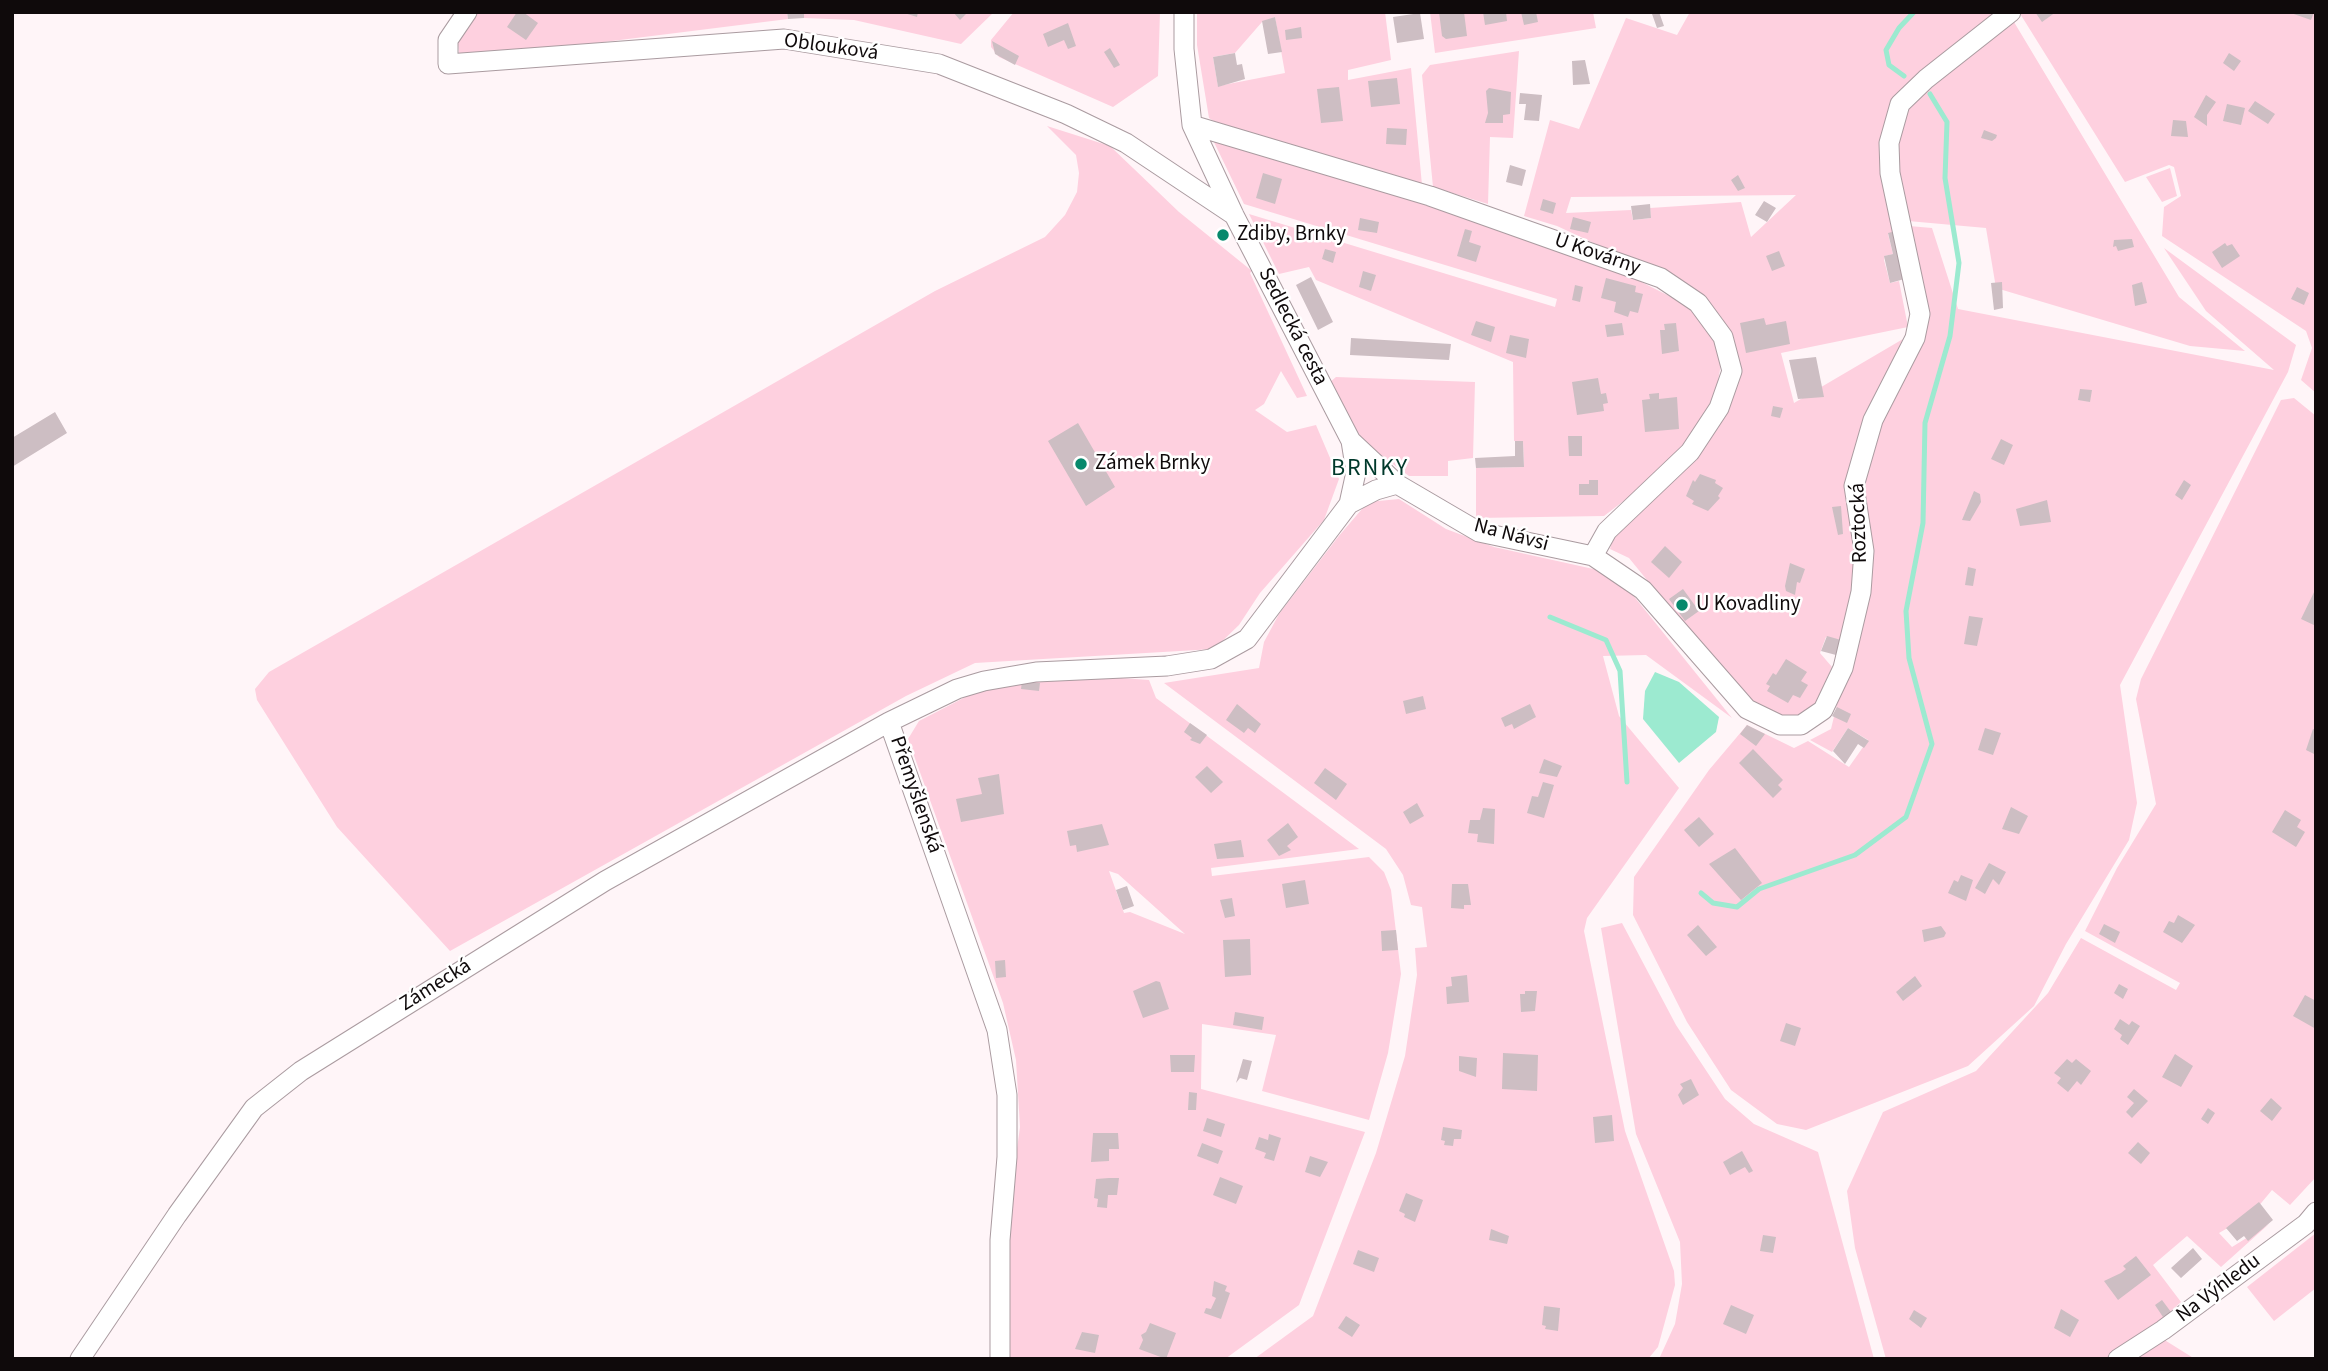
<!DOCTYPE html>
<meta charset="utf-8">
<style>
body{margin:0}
#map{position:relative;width:2328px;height:1371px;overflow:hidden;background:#fff5f8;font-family:"Source Sans 3",sans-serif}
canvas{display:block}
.frame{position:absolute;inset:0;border:14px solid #0f0a0b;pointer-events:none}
</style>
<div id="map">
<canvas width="2328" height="1371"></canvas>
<div class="frame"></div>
</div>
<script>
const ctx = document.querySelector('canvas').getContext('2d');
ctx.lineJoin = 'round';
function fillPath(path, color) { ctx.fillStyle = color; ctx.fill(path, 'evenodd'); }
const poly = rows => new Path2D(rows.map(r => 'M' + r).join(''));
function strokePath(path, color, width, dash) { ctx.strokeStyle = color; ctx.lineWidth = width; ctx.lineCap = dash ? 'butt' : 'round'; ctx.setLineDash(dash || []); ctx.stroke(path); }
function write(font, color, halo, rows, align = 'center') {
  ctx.font = font + ' "Source Sans 3",sans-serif'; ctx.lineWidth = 5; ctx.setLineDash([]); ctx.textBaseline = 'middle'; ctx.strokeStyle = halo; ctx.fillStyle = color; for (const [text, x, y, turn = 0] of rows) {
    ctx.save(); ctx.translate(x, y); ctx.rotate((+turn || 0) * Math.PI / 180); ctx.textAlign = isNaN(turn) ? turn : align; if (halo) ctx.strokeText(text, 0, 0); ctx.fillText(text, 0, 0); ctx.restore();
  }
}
fillPath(poly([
 [476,12,787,12,788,19,460,60,457,36],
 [804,12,994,12,961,44,854,20,804,18],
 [1014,12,1160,12,1158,76,1113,107,999,57,991,47,991,40],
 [1197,12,1385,12,1391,60,1348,70,1348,80,1411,68,1422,185,1218,124,1209,118,1197,45],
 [1275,17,1285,73,1218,86,1213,57,1235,53,1262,22],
 [1430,12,1593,12,1596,28,1435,53],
 [1690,12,2008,12,2179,297,2245,351,2190,346,1996,288,1986,228,1908,221,1896,232,1888,234,1893,254,1885,256,1884,260,1890,283,1899,281,1908,327,1781,353,1794,403,1903,339,1868,415,1858,574,1840,640,1826,637,1820,653,1832,667,1813,709,1786,723,1749,705,1629,558,1610,549,1613,537,1716,428,1729,333,1722,318,1700,292,1557,226,1524,216,1550,120,1579,129,1626,18,1677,35],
 [1796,195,1751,237,1741,202,1650,208,1651,218,1633,220,1631,210,1566,213,1571,197],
 [2019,12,2316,12,2316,393,2301,380,2312,348,2306,331,2162,236,2164,207,2181,196,2174,167,2169,165,2125,182],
 [1519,51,1513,138,1490,137,1488,204,1433,187,1422,75,1430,65],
 [1047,126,1110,146,1179,212,1252,271,1250,273,1307,396,1297,398,1281,371,1264,404,1255,410,1287,432,1316,425,1339,479,1324,520,1260,593,1239,625,1214,649,975,663,906,696,450,951,337,827,257,700,255,689,269,672,935,291,1045,237,1065,215,1077,192,1079,173,1076,155],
 [1212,138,1568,245,1695,309,1712,328,1721,364,1716,393,1696,434,1643,486,1604,516,1476,518,1476,468,1524,467,1523,441,1514,441,1513,362,1316,280,1309,267,1279,274,1249,214,1555,307,1557,299,1244,204],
 [2170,168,2177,196,2162,202,2146,177],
 [1909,226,1932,228,1958,309,2274,370,2206,311,2164,248,2296,345,2288,372,2120,685,2137,803,2129,840,2066,944,2034,1006,1968,1066,1806,1130,1777,1124,1731,1090,1687,1022,1633,915,1634,877,1709,770,1747,725,1794,748,1808,741,1849,767,1868,740,1848,728,1832,752,1810,740,1831,729,1852,642,1859,485,1887,408,1925,332],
 [1336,377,1475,382,1473,458,1448,461,1448,476,1409,476,1359,439,1329,383],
 [2294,398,2316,416,2316,1177,2290,1205,2272,1190,2252,1214,2219,1233,2232,1247,2269,1224,2221,1267,2187,1236,2153,1265,2181,1302,2128,1349,2105,1359,1886,1359,1855,1248,1847,1191,1883,1112,1976,1071,2048,993,2081,938,2176,990,2180,983,2085,931,2117,868,2156,804,2136,699,2141,679,2281,400],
 [1399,499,1446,529,1494,547,1616,574,1732,718,1646,655,1603,656,1619,716,1679,788,1587,918,1584,931,1625,1131,1674,1271,1675,1285,1658,1347,1648,1359,1254,1359,1313,1316,1376,1153,1405,1056,1417,975,1415,948,1427,947,1422,907,1411,905,1403,875,1386,849,1164,683,1259,668,1264,642,1279,614,1338,537,1368,502],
 [1080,675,1149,680,1156,698,1359,849,1211,868,1212,876,1369,857,1384,872,1391,890,1401,974,1388,1053,1369,1120,1262,1091,1276,1035,1202,1024,1201,1089,1365,1132,1299,1305,1225,1359,1007,1359,1007,1223,1020,1127,1016,1060,1003,1003,908,739,919,721,977,691],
 [1109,871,1118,874,1185,934,1130,912,1124,913],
 [1622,923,1676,1025,1725,1099,1754,1124,1818,1152,1874,1359,1659,1359,1675,1324,1682,1284,1680,1242,1636,1134,1601,928],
 [2316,1233,2316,1288,2274,1321,2247,1287],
 [2163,1339,2195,1359,2132,1359]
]), '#fed0df');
fillPath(poly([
 [1655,672,1679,682,1719,717,1716,732,1679,763,1643,719,1645,691]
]), '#9cead0');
strokePath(poly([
 [1904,76,1889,65,1886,50,1899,28,1914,12],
 [1550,617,1606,640,1620,671,1627,782],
 [1701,893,1713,903,1737,907,1759,889,1855,855,1906,817,1932,744,1909,658,1906,611,1923,523,1925,423,1950,336,1959,263,1945,178,1947,122,1930,94]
]), '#9cead0', 5);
fillPath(poly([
 [517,12,523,12,538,23,526,40,507,27],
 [787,12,804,12,804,18,788,19],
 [901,12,918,12,917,17],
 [953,12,968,12,960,20],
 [1439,12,1464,12,1467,36,1446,39,1442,36],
 [1483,12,1506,12,1507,21,1485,25],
 [1521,12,1536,12,1538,22,1524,25],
 [1659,12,1664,26,1657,28,1652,14],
 [2035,12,2056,12,2042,22],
 [2288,12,2314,12,2311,20],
 [1420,13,1424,39,1397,43,1393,17],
 [1275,17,1282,52,1268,54,1262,21],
 [1068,23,1076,46,1068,49,1064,40,1048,47,1043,34],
 [1301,27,1302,38,1286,40,1285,30],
 [992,41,1019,56,1015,65,995,54],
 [1110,48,1120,65,1114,68,1104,52],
 [1235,53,1237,65,1242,64,1245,79,1218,87,1213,57],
 [2229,53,2241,61,2234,71,2223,63],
 [1585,60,1590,84,1573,85,1572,61],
 [1397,78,1400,104,1371,107,1368,81],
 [1339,87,1343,121,1321,123,1317,89],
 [1489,88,1511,92,1510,114,1503,115,1503,123,1485,123,1488,113,1486,91],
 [1520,93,1542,95,1539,121,1524,120,1526,104,1519,104],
 [2206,95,2216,102,2207,115,2207,126,2194,117],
 [2255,101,2275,114,2268,124,2248,111],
 [2227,104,2245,108,2241,125,2223,121],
 [2173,120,2186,121,2188,137,2171,136],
 [1387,128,1407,129,1406,145,1386,144],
 [1984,130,1997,135,1996,138,1992,141,1981,138],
 [1510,165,1526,170,1522,186,1506,182],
 [1263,173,1282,179,1275,204,1256,198],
 [1738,175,1745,188,1738,191,1731,180],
 [1543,199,1556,203,1553,214,1540,210],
 [1764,201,1776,208,1767,222,1755,215],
 [1650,204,1651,218,1633,220,1631,206],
 [1573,217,1591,222,1588,233,1570,229],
 [1360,218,1379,222,1377,233,1358,230],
 [1465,229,1472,231,1469,242,1481,246,1476,262,1457,256],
 [1896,231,1908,278,1890,283,1884,256,1893,254,1888,233],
 [2132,239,2134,247,2118,251,2116,246,2113,247,2114,240],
 [2225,243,2227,246,2232,244,2240,256,2222,268,2212,252],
 [1325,249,1336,252,1333,263,1322,259],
 [1779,251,1785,266,1772,271,1766,256],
 [1363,271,1376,275,1371,291,1359,287],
 [1311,277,1333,322,1318,330,1296,285],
 [1606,278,1636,286,1635,292,1643,294,1638,313,1630,311,1628,317,1614,312,1616,302,1601,298],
 [2002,282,2003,308,1994,310,1991,283],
 [2142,282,2147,303,2135,306,2132,285],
 [1575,285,1583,287,1580,302,1572,300],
 [2297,287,2309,293,2304,305,2291,299],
 [1764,318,1766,325,1786,321,1790,344,1746,353,1740,323],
 [1476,321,1495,327,1491,342,1471,335],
 [1622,323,1624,335,1607,337,1605,325],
 [1676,323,1679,351,1662,354,1660,330,1665,330,1664,324],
 [1510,335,1529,339,1526,358,1506,353],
 [1351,338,1451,344,1449,360,1350,355],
 [1816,357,1824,397,1798,399,1789,360],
 [1598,378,1601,394,1606,393,1608,403,1603,404,1604,411,1577,415,1572,382],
 [2080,389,2092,390,2090,402,2078,400],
 [1659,393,1659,399,1677,397,1679,429,1645,432,1642,400,1650,399,1649,394],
 [1773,406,1783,408,1780,418,1771,416],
 [55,412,67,433,12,467,12,438],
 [1078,423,1115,487,1086,506,1048,441],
 [1568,436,1582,436,1582,456,1569,456],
 [2001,439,2013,445,2004,465,1991,459],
 [1515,441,1523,441,1524,467,1476,468,1475,458,1515,456],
 [1700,474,1716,480,1715,483,1723,488,1718,496,1720,498,1708,511,1692,504,1694,501,1686,496,1693,480,1695,482],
 [1589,480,1598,480,1598,495,1579,495,1579,484,1589,484],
 [2184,480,2191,485,2182,500,2175,495],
 [1974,491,1980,494,1981,502,1970,521,1962,520],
 [2047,500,2051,522,2020,526,2016,509],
 [1841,506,1843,534,1838,535,1832,507],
 [1665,546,1682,562,1669,578,1651,562],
 [1790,563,1805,569,1800,583,1797,582,1795,595,1786,591,1785,586],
 [1968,567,1976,569,1973,586,1965,585],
 [2316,588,2316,626,2301,619],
 [1683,589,1699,611,1685,621,1669,599],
 [1969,616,1983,618,1977,646,1964,644],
 [1827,636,1841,640,1836,655,1821,651],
 [1786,659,1807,672,1801,681,1808,685,1800,698,1793,695,1788,703,1767,691,1770,686,1766,684,1773,673,1776,675],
 [1022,681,1040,683,1039,691,1021,689],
 [1423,696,1426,709,1406,714,1403,701],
 [1237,704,1261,724,1255,733,1248,728,1244,733,1226,720],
 [1530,704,1536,717,1514,729,1512,724,1505,727,1501,718],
 [1837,707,1851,714,1847,723,1832,716],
 [1190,723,1207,735,1200,744,1190,740,1192,738,1184,732],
 [1747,725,1765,734,1756,746,1740,734],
 [1848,728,1869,741,1864,748,1858,744,1845,764,1833,751],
 [1985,728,2001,733,1993,755,1978,750],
 [2313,729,2316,730,2316,755,2306,750],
 [1753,749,1783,780,1778,785,1782,789,1773,798,1739,763],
 [1544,759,1562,766,1557,777,1539,773],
 [1207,766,1223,782,1211,793,1195,777],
 [1325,768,1347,784,1336,800,1314,783],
 [999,774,1004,814,961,822,956,799,982,794,978,778],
 [1543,782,1554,785,1544,818,1527,813,1532,796,1538,797],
 [1417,803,1424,816,1410,824,1403,812],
 [2011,807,2028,816,2019,834,2002,829],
 [1483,808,1495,809,1494,844,1477,842,1478,834,1468,833,1470,820,1480,820],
 [2285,810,2301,820,2297,827,2305,832,2296,847,2272,832],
 [1699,817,1714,834,1699,847,1684,830],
 [1288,823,1298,837,1287,846,1291,850,1279,856,1267,840],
 [1102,824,1109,845,1077,852,1076,845,1070,846,1067,831],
 [1241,840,1244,857,1217,859,1214,844],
 [1735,848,1762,883,1741,900,1709,864],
 [1989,863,2006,872,1999,885,1993,879,1985,894,1975,888],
 [1961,875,1973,880,1966,901,1948,893,1954,880,1958,882],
 [1305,880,1309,904,1286,908,1282,884],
 [1452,884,1468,884,1471,905,1464,905,1464,909,1451,908],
 [1127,886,1134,906,1123,910,1116,890],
 [1232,898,1235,916,1225,918,1220,900],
 [2178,915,2195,925,2182,943,2163,932,2169,921,2174,923],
 [2104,924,2120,932,2115,943,2099,934],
 [1698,925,1717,947,1706,956,1687,935],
 [1941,926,1946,933,1944,937,1924,942,1922,930],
 [1396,930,1398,950,1382,951,1381,931],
 [1250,939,1251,975,1225,977,1223,940],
 [1005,960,1006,977,996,978,995,961],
 [1467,975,1469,1002,1447,1004,1446,987,1452,986,1451,977],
 [1915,976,1922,986,1903,1001,1896,992],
 [1156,981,1160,982,1169,1009,1143,1018,1133,991],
 [2119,984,2128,989,2123,999,2114,993],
 [1525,991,1537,991,1535,1011,1521,1012,1520,994,1525,994],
 [2305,995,2316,1001,2316,1029,2293,1016],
 [1235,1012,1264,1017,1262,1030,1233,1025],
 [2120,1019,2129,1025,2132,1021,2140,1026,2128,1045,2120,1039,2122,1035,2114,1029],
 [1786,1023,1801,1028,1795,1046,1780,1041],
 [1503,1053,1538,1055,1537,1091,1502,1089],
 [2175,1054,2193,1066,2181,1087,2162,1077],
 [1170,1055,1195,1055,1194,1072,1171,1072],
 [1459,1056,1477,1058,1476,1077,1459,1071],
 [1243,1059,1252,1061,1247,1080,1240,1078,1236,1083],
 [2067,1059,2072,1063,2076,1059,2091,1071,2081,1085,2077,1081,2068,1092,2057,1083,2061,1078,2054,1073],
 [1691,1079,1699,1095,1683,1105,1678,1095,1683,1088,1680,1084],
 [2134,1089,2148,1101,2132,1118,2126,1112,2134,1103,2127,1097],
 [1189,1092,1197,1093,1196,1110,1188,1110],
 [2271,1098,2282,1108,2272,1121,2260,1111],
 [2208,1108,2215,1113,2208,1124,2201,1119],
 [1612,1115,1614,1141,1595,1143,1593,1117],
 [1207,1118,1225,1124,1221,1137,1203,1131],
 [1443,1127,1462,1130,1461,1139,1454,1139,1453,1146,1444,1145,1445,1141,1441,1140],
 [1093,1133,1118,1133,1119,1149,1109,1149,1109,1161,1091,1162],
 [1269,1134,1281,1138,1274,1161,1264,1158,1266,1153,1255,1149,1259,1137,1268,1140],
 [2138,1142,2150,1153,2141,1164,2128,1153],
 [1202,1143,1223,1151,1218,1164,1197,1156],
 [1742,1151,1753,1171,1749,1173,1745,1167,1730,1175,1723,1162],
 [1310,1156,1328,1162,1320,1177,1305,1172],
 [1220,1177,1243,1186,1236,1204,1213,1195],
 [1109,1178,1119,1178,1117,1195,1108,1195,1107,1208,1097,1207,1098,1199,1094,1198,1096,1179],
 [1406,1193,1423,1200,1415,1222,1404,1217,1405,1214,1399,1211],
 [2259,1202,2273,1220,2248,1241,2244,1236,2237,1241,2226,1228],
 [1491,1229,1509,1236,1507,1244,1489,1240],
 [1763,1235,1776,1237,1773,1253,1760,1251],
 [2193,1248,2202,1259,2181,1278,2171,1268],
 [1358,1250,1379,1258,1374,1272,1353,1264],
 [2136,1256,2151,1275,2118,1300,2104,1281,2121,1273,2126,1269,2123,1266],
 [1214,1281,1227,1286,1225,1291,1230,1293,1221,1319,1204,1313,1206,1308,1211,1309,1216,1298,1212,1296],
 [2162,1300,2171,1312,2163,1317,2155,1305],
 [1731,1305,1754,1315,1746,1334,1723,1324],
 [1544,1306,1560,1308,1558,1331,1545,1329,1546,1326,1542,1325],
 [2061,1309,2079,1320,2070,1337,2054,1328],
 [1914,1310,1927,1318,1921,1328,1909,1319],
 [1346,1316,1360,1325,1352,1337,1338,1328],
 [1150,1323,1176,1333,1166,1359,1139,1349,1143,1340,1141,1335,1146,1332],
 [1082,1332,1099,1335,1095,1353,1075,1349]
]), '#cdbec3');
const minor = poly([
 [467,12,448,40,448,64,784,39,939,64,1066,114,1126,143,1234,215],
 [1184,12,1184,49,1192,125,1234,215,1351,441,1397,484],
 [1192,125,1430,196,1661,278,1698,303,1723,337,1732,371,1719,408,1690,452,1607,531,1593,556],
 [1349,504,1356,472,1351,441],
 [889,722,997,1030,1007,1095,1007,1157,1000,1240,1000,1359],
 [80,1359,177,1215,254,1108,301,1071,605,881,889,722,957,689,984,681,1036,672,1167,666,1211,659,1247,639,1349,504,1376,490,1397,484,1479,532,1593,556,1643,590,1747,709,1780,725,1801,725,1823,710,1843,668,1861,592,1864,551,1854,486,1873,420,1915,338,1920,314,1890,173,1889,143,1900,104,1926,79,2011,12],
 [2118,1359,2163,1330,2306,1224,2316,1212]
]);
strokePath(minor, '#aa9ba0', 21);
strokePath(minor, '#fff', 19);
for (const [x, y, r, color] of [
 [1223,235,7,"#07896c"],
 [1081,464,7,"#07896c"],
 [1682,605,7,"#07896c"]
]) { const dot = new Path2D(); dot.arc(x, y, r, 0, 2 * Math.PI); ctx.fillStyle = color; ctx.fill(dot); strokePath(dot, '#fff', 2.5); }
write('21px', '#0f0a0b', '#fff', [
 ["Oblouková",831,48,8],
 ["U Kovárny",1597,255,19],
 ["Sedlecká cesta",1292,327,63],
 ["Roztocká",1860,523,-92],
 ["Na Návsi",1511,536,15],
 ["Přemyšlenská",915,795,71],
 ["Zámecká",436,986,-32],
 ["Na Výhledu",2219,1289,-37]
]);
write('21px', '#0f0a0b', '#fff', [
 ["Zdiby, Brnky",1237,235],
 ["Zámek Brnky",1095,464],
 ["U Kovadliny",1696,605]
], 'left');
ctx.letterSpacing = '2px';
write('24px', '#00392b', '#fff', [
 ["BRNKY",1370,470]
]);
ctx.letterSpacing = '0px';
</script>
